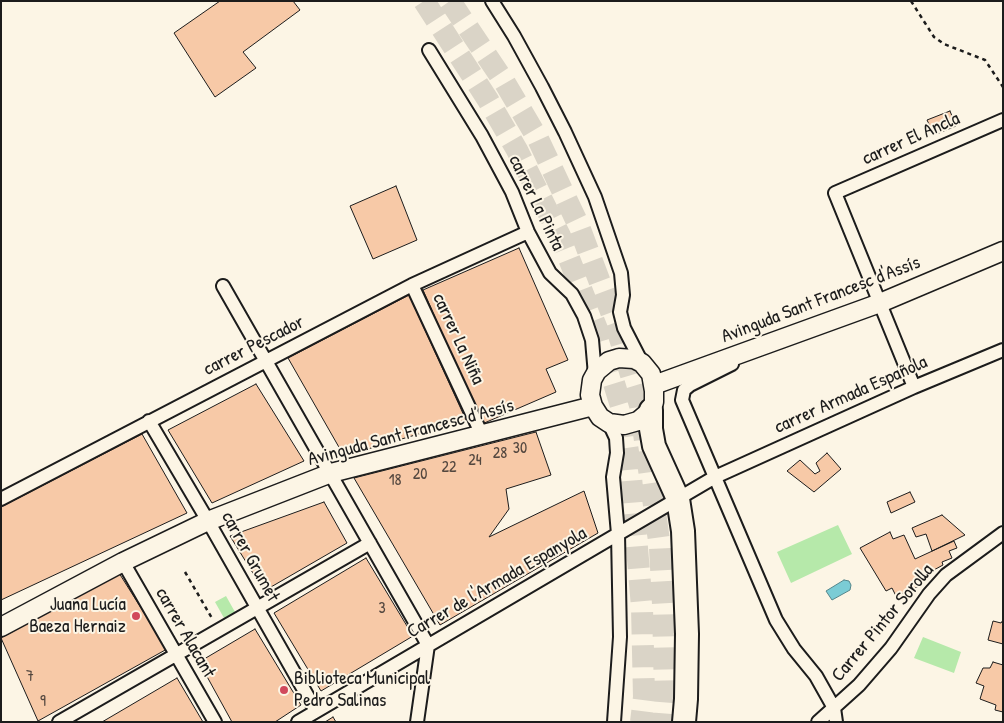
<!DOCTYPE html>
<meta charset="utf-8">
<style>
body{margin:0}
#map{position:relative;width:1004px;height:723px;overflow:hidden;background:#fcf5e5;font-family:"Patrick Hand",sans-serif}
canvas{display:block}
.frame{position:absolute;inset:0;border:2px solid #1c1c1c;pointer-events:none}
</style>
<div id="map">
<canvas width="1004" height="723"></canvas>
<div class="frame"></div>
</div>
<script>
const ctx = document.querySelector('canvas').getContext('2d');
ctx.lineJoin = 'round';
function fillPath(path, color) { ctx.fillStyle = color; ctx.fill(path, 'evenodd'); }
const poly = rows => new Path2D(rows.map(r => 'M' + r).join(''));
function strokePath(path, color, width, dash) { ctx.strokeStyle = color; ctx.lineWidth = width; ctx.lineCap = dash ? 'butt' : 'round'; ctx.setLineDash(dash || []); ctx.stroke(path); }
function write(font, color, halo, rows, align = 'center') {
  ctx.font = font + ' "Patrick Hand",sans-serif'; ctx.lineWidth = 4; ctx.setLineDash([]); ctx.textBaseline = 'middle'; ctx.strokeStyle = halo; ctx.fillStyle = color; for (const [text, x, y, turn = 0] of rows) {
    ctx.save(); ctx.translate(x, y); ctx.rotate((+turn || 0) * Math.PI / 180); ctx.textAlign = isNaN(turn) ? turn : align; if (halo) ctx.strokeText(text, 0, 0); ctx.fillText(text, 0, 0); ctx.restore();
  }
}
fillPath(poly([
 [838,525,852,554,791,583,777,552],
 [226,596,235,612,224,618,215,602],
 [923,637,961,652,954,673,914,658]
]), '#b6e9aa');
const water = poly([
 [844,580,849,581,851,585,850,590,832,600,826,591,844,580]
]);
fillPath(water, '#7bccd5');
strokePath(water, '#55868b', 1);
const building = poly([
 [220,1,293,1,300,10,243,52,256,68,215,97,174,33,220,1],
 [950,111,956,126,934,135,927,120,950,111],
 [396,186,417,240,373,259,350,206,396,186],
 [519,248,568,360,546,369,556,392,482,424,423,290,519,248],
 [409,295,466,420,344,456,288,358,409,295],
 [256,384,304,461,212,503,168,430,256,384],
 [536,432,551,475,506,489,509,509,489,537,584,491,598,533,440,625,354,478,536,432],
 [142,434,187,513,1,600,1,507,142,434],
 [827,453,841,469,814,492,787,471,800,460,815,474,820,471,816,463,827,453],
 [910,492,915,502,891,513,887,502,910,492],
 [324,502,347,543,264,591,230,536,324,502],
 [942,515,965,535,932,551,926,534,916,537,912,528,942,515],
 [890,532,893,539,904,535,915,559,954,541,957,548,949,551,952,558,942,562,943,565,921,577,922,585,896,596,892,588,886,591,860,548,890,532],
 [366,558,413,636,321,691,274,613,366,558],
 [119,573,167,649,38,721,1,638,119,573],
 [1003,620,1003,644,988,640,993,621,1001,623,1003,620],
 [255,629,301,705,275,722,232,722,199,662,255,629],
 [993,662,1003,665,1003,712,995,710,996,705,980,699,984,686,976,683,983,668,990,668,993,662],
 [177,678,203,722,102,722,177,678],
 [333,717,336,722,325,722,333,717]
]);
fillPath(building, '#f7c9a7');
strokePath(building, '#1c1c1c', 1);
strokePath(poly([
 [424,1,488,100,517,150,560,236,599,334,621,406,630,465,642,607,644,697,641,722],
 [450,1,505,83,538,139,578,224,616,325,640,405,660,548,663,604,665,696,663,722]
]), '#dad4c7', 22, [22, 11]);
const street = poly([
 [492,1,514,36,542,87,565,132,595,197,621,273,623,295,620,312,624,328,642,363],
 [429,50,482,136,512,192,528,232,550,273,572,294,584,316,592,340,595,375],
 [412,285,482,435],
 [223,286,428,645,417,722],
 [732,364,690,385,684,390,682,400,776,620,794,649,816,676,834,708,836,722],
 [914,387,835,193,1003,120],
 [149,421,208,521,316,711],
 [609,423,616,438,617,453,613,477,618,534,620,637,614,722],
 [1,499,412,285,528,232],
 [123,562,215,722],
 [59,722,370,543],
 [298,722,715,477,914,387,1003,350],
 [818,722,859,685,891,648,929,594,946,575,1003,533]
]);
const secondary = poly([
 [619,358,634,359,642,363,651,374,654,391,654,402,651,410,638,421,624,425,609,423,600,417,593,406,590,395,592,380,597,371,609,361,619,358],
 [654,385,880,303,1003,251],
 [1,627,123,562,208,521,331,473,593,406]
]);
const highway = poly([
 [651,410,651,429,654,446,678,499,683,531,687,634,686,699,684,722]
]);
strokePath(street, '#1c1c1c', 16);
strokePath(secondary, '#1c1c1c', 21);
strokePath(highway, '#1c1c1c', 26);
strokePath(poly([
 [911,1,934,37,944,44,985,60,1003,87],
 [185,572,213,620]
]), '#1c1c1c', 2.5, [4, 4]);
strokePath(street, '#fcf5e5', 12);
strokePath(secondary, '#fcf5e5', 18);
strokePath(highway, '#fcf5e5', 22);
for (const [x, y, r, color] of [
 [136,616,5,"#d1495b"],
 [284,690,5,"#d1495b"]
]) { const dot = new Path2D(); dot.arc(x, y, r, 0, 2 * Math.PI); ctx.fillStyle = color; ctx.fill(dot); strokePath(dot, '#fcf5e5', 2); }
write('16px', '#53473f', null, [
 ["30",520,449],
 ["28",500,454],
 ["24",475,461],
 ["22",449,468],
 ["20",420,475],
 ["18",395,481],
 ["3",382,609],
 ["7",30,677],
 ["9",43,702]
]);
write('19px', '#1c1c1c', '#fcf5e5', [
 ["carrer El Ancla",911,139,-24],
 ["carrer La Pinta",536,203,64],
 ["Avinguda Sant Francesc d'Assís",821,300,-21],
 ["carrer La Niña",458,339,65],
 ["carrer Pescador",254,346,-27],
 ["carrer Armada Española",851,395,-24],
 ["Avinguda Sant Francesc d’Assís",411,433,-15],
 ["carrer Grumet",250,557,61],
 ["Carrer de l'Armada Espanyola",497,583,-30],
 ["Carrer Pintor Sorolla",883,623,-50],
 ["carrer Alacant",185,633,60]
]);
write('19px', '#1c1c1c', '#fcf5e5', [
 ["Juana Lucía",126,605],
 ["Baeza Hernaiz",126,627],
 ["Biblioteca Municipal",294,679,"left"],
 ["Pedro Salinas",294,701,"left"]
], 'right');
</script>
